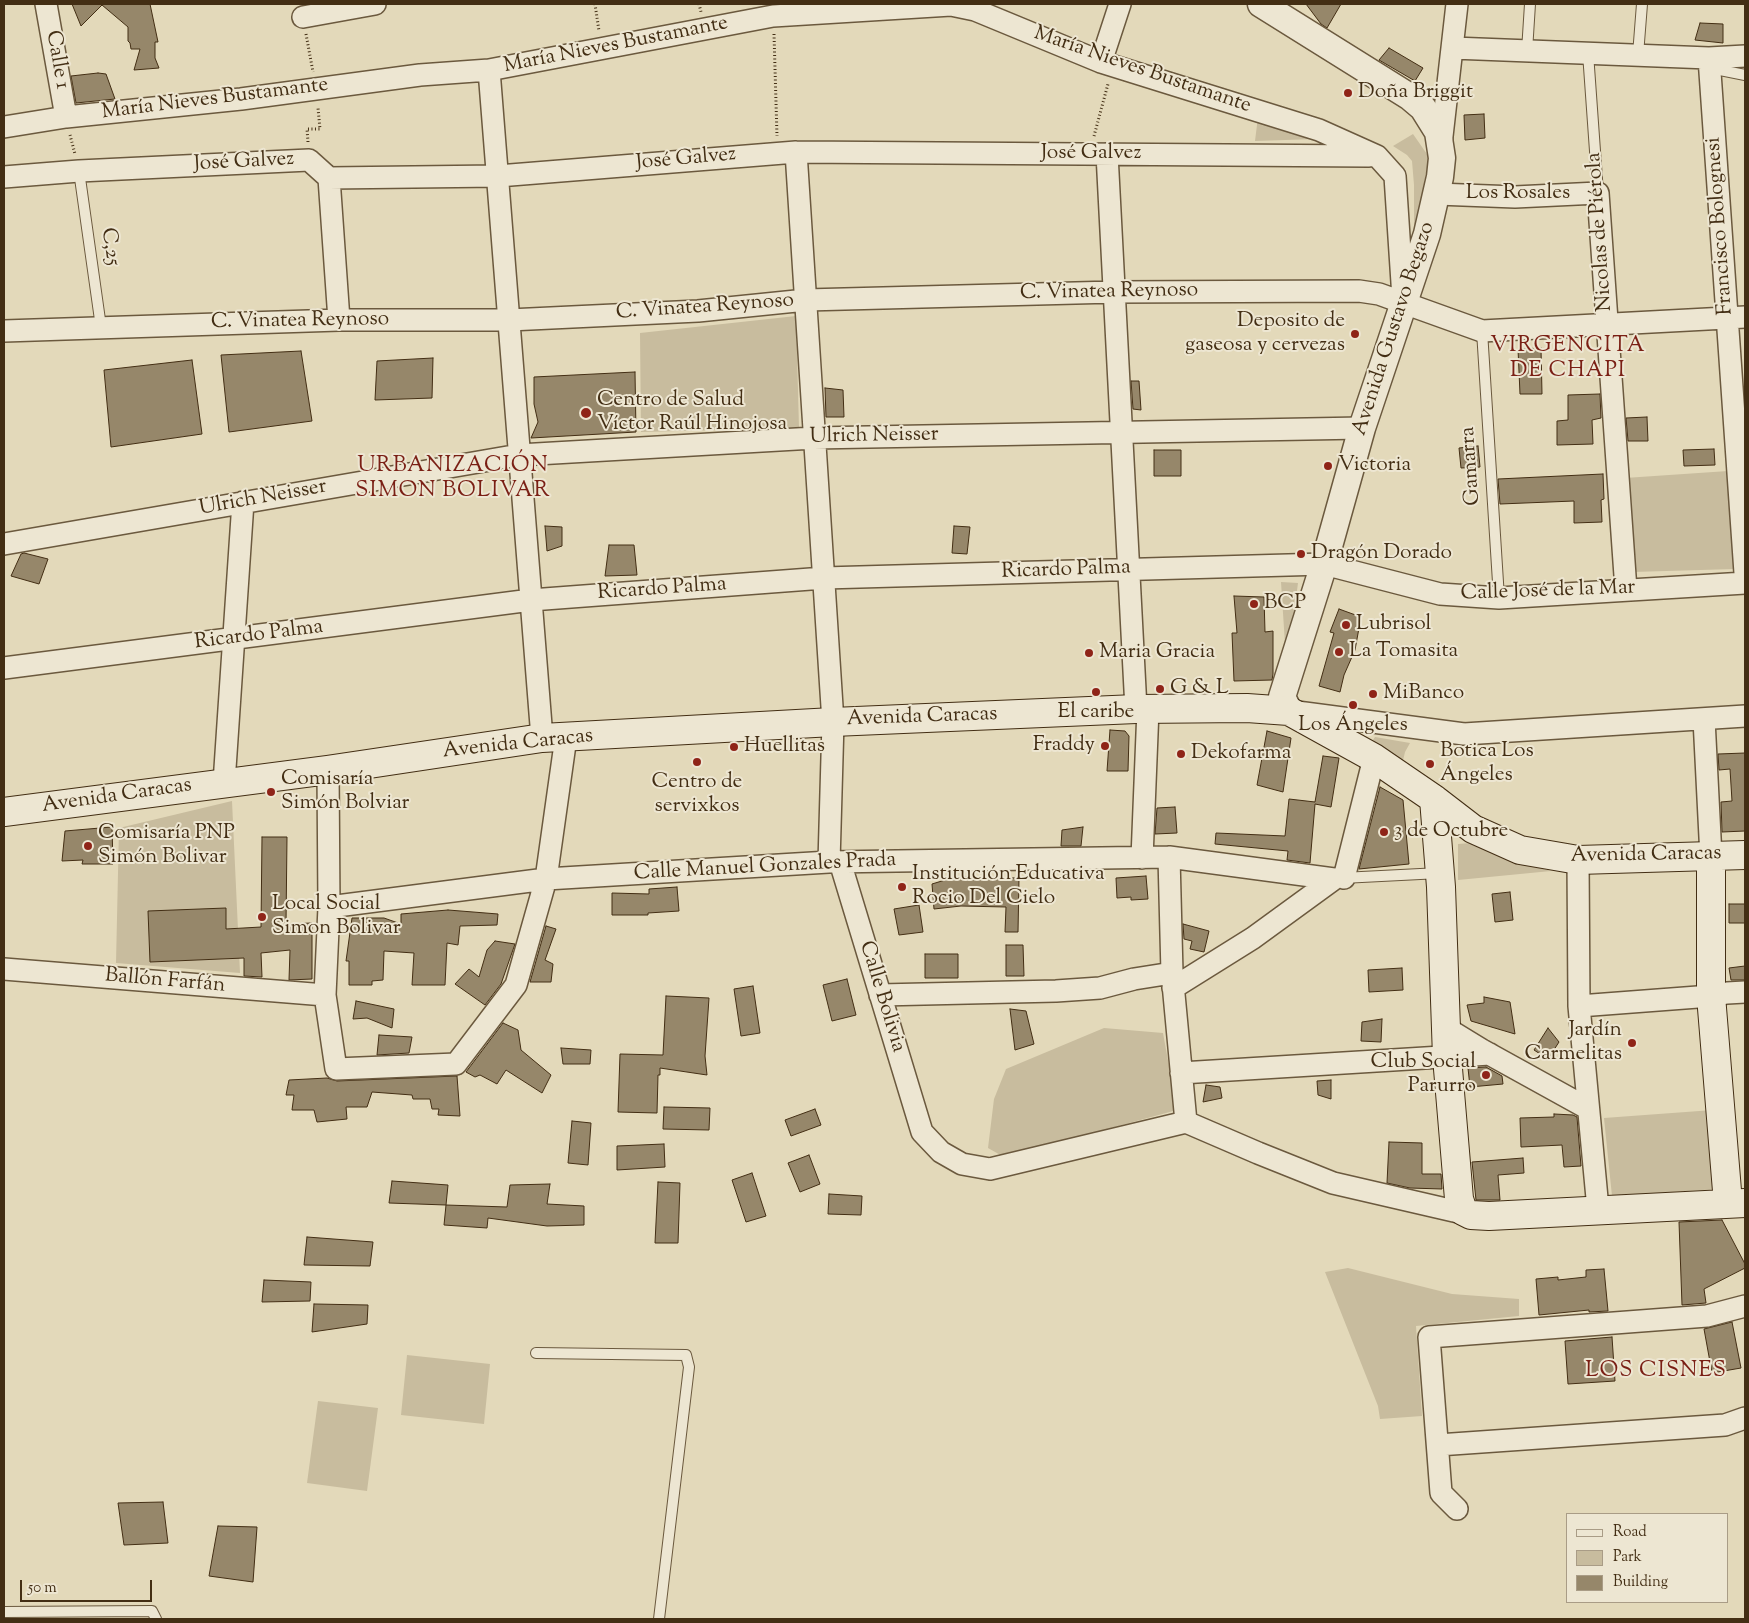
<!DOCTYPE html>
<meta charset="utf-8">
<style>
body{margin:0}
#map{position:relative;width:1749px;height:1623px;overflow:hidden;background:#e3d9ba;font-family:"Sorts Mill Goudy",serif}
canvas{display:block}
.frame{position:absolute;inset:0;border:5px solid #432e14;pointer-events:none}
.legend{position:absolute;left:1566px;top:1513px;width:162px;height:90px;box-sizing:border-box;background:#ede6d2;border:1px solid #a99c86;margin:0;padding:6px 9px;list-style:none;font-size:15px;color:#432e14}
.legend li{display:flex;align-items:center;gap:10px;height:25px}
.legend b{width:25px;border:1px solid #a99c86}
.scale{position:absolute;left:20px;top:1580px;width:132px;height:22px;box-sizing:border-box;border:2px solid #432e14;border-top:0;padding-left:6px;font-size:15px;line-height:18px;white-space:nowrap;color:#432e14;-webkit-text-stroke:4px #ede6d2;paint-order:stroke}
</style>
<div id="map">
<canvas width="1749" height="1623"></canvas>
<div class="frame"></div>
<ul class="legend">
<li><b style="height:6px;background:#ede6d2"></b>Road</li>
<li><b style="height:14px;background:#c8bc9e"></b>Park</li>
<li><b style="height:14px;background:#96876a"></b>Building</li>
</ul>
<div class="scale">50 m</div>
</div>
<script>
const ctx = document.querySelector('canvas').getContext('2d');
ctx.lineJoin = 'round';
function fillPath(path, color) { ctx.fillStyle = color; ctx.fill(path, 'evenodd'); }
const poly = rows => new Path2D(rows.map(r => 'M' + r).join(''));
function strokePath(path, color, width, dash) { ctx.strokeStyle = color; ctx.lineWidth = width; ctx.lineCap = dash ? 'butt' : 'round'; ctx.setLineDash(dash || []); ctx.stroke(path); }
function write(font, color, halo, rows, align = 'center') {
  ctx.font = font + ' "Sorts Mill Goudy",serif'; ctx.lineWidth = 4; ctx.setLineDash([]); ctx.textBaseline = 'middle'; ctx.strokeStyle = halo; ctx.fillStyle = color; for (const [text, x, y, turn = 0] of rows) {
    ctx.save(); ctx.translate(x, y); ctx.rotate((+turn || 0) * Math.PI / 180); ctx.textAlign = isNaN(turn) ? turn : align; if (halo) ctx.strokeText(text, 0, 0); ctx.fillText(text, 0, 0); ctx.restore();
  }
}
fillPath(poly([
 [1258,117,1316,139,1255,141],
 [1413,134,1429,157,1414,236,1414,185,1412,161,1407,155,1393,146],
 [796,316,799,428,641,432,640,333],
 [1728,471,1735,569,1632,572,1625,478],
 [1281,582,1298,583,1290,644,1285,644],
 [1375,737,1410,743,1405,752,1402,765,1373,740],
 [232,801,240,973,116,963,119,828],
 [1471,843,1510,860,1551,871,1458,880,1458,844],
 [1104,1028,1163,1033,1177,1110,1004,1157,988,1148,994,1099,1006,1069],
 [1713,1110,1718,1189,1612,1196,1604,1118],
 [1348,1268,1452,1294,1519,1299,1519,1316,1416,1326,1422,1416,1380,1419,1378,1406,1325,1272],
 [407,1355,490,1364,484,1424,401,1415],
 [318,1401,378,1408,367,1491,307,1483]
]), '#c8bc9e');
const building = poly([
 [72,4,150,4,158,42,155,42,155,58,159,68,134,70,140,49,131,49,130,43,128,41,128,27,102,5,81,26,72,4],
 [1306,4,1341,4,1327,28,1321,24,1306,4],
 [1700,23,1723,24,1723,43,1695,40,1700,23],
 [1389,48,1423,68,1415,81,1379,60,1389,48],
 [98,73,106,74,115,99,76,103,71,76,98,73],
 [1484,114,1485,138,1465,140,1464,115,1484,114],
 [1541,348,1542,394,1520,394,1518,349,1541,348],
 [301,351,312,421,229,432,221,355,301,351],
 [433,358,432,398,375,400,377,361,433,358],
 [192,360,202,434,111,447,104,370,192,360],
 [635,372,636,432,531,438,538,422,534,404,534,377,635,372],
 [1131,381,1139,381,1141,410,1133,409,1131,381],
 [825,388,843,390,844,417,826,417,825,388],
 [1600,394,1601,418,1592,420,1593,444,1557,445,1557,421,1568,420,1568,395,1600,394],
 [1647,417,1648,441,1628,441,1626,418,1647,417],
 [1478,446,1480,467,1461,468,1459,448,1478,446],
 [1714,449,1715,465,1684,466,1683,450,1714,449],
 [1154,450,1181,450,1181,476,1154,476,1154,450],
 [1603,474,1604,499,1601,500,1602,522,1574,523,1574,501,1500,504,1498,479,1603,474],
 [545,526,562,527,562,546,547,551,545,526],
 [954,526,970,527,967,554,952,553,954,526],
 [609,545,634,545,637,575,605,576,609,545],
 [24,553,48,559,39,584,11,576,21,554,24,553],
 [1234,596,1264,597,1265,632,1273,631,1273,674,1272,680,1234,681,1232,633,1237,633,1234,596],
 [1339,609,1361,617,1355,650,1344,675,1340,692,1319,686,1334,633,1330,632,1339,609],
 [1110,730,1125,731,1129,736,1128,771,1107,771,1110,730],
 [1267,731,1291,738,1283,792,1257,785,1267,731],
 [1745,753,1745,831,1722,832,1721,802,1732,801,1730,769,1719,770,1718,754,1745,753],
 [1323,756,1339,758,1331,807,1315,804,1310,863,1287,860,1288,851,1215,844,1216,833,1285,836,1289,799,1315,802,1323,756],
 [1380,787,1403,800,1409,864,1359,869,1380,787],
 [1175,807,1177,833,1155,834,1157,808,1175,807],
 [112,827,113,864,82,864,83,860,62,861,65,831,112,827],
 [1083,827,1081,846,1061,846,1062,830,1083,827],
 [262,837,287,837,286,924,312,923,312,979,289,980,290,950,261,953,262,977,244,976,244,958,150,962,148,911,226,908,226,929,261,927,262,837],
 [1146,876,1148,899,1131,900,1131,897,1117,898,1116,878,1146,876],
 [955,877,1019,878,1018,932,1005,932,1006,907,961,906,934,909,932,884,955,877],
 [677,887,679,911,648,913,648,915,612,915,612,893,649,894,649,889,677,887],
 [1510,892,1513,920,1495,922,1492,894,1510,892],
 [1729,904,1745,904,1745,923,1729,923,1729,904],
 [919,905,923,932,899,935,894,909,919,905],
 [448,910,498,914,497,925,460,926,458,945,447,943,445,985,412,985,414,953,384,951,383,980,372,981,372,985,349,985,349,961,346,961,352,918,384,918,401,924,401,914,448,910],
 [1183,924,1209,931,1204,952,1190,949,1192,941,1184,939,1183,924],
 [546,926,556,929,545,960,553,964,551,982,530,982,546,926],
 [495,941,515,944,501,984,485,1005,455,984,469,969,479,977,487,950,495,941],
 [1006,945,1023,945,1024,976,1006,976,1006,945],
 [925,954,958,954,958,978,925,978,925,954],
 [1745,966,1745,980,1731,980,1729,968,1745,966],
 [1402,968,1403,990,1369,992,1368,970,1402,968],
 [847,979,856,1015,832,1021,823,985,847,979],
 [753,986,760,1033,741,1036,734,989,753,986],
 [666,996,709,998,705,1056,707,1075,660,1068,660,1075,658,1075,657,1113,618,1112,620,1054,663,1055,666,996],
 [1484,997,1510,1002,1515,1034,1471,1021,1467,1005,1484,1003,1484,997],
 [356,1001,394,1009,392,1028,367,1018,353,1019,356,1001],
 [1010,1009,1026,1011,1034,1044,1015,1050,1010,1009],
 [1382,1019,1381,1042,1361,1041,1362,1022,1382,1019],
 [503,1023,518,1030,521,1050,551,1075,542,1093,506,1070,497,1084,480,1075,475,1077,466,1072,503,1023],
 [1548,1028,1559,1042,1548,1059,1534,1050,1548,1028],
 [379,1035,412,1037,409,1053,377,1055,379,1035],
 [561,1048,591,1050,590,1064,563,1064,561,1048],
 [1486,1067,1502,1076,1503,1084,1470,1087,1468,1068,1486,1067],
 [457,1076,460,1116,438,1115,439,1109,432,1109,430,1099,413,1099,412,1095,372,1092,367,1107,346,1107,347,1119,317,1122,314,1110,292,1110,294,1095,286,1095,289,1080,327,1078,337,1081,457,1076],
 [1331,1080,1331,1099,1318,1095,1317,1081,1331,1080],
 [1206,1085,1220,1087,1222,1098,1203,1102,1206,1085],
 [664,1107,710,1108,709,1130,663,1129,664,1107],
 [815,1109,821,1125,791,1136,785,1120,815,1109],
 [1554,1114,1573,1115,1577,1117,1581,1166,1564,1167,1562,1145,1521,1147,1520,1118,1554,1117,1554,1114],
 [572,1121,591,1123,588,1165,568,1163,572,1121],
 [1389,1142,1422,1143,1422,1174,1441,1174,1442,1189,1410,1188,1387,1183,1389,1142],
 [664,1144,665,1167,617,1170,617,1146,664,1144],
 [809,1155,820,1184,800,1192,788,1163,809,1155],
 [1523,1158,1524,1173,1498,1175,1500,1200,1476,1200,1472,1162,1523,1158],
 [752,1173,766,1216,746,1222,732,1180,752,1173],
 [392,1181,448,1185,446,1205,389,1203,392,1181],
 [658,1182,680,1183,678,1243,655,1243,658,1182],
 [550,1184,547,1204,584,1206,584,1225,547,1226,488,1218,487,1228,444,1225,446,1205,507,1207,510,1185,550,1184],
 [829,1194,862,1196,861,1215,828,1214,829,1194],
 [1722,1220,1745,1264,1745,1268,1704,1289,1706,1303,1682,1305,1679,1222,1722,1220],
 [307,1237,373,1242,370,1266,304,1265,307,1237],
 [1604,1269,1608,1311,1589,1312,1589,1310,1539,1315,1536,1279,1558,1277,1558,1280,1586,1277,1586,1270,1604,1269],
 [264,1280,311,1282,310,1301,262,1302,264,1280],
 [314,1304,368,1305,367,1324,312,1332,314,1304],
 [1732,1322,1741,1368,1712,1373,1704,1329,1732,1322],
 [1612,1337,1615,1381,1568,1384,1565,1341,1612,1337],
 [163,1502,168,1543,124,1545,118,1503,163,1502],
 [218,1526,257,1527,253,1582,209,1576,218,1526]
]);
fillPath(building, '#96876a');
strokePath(building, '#432e14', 1);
const service = poly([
 [1527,51,1530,4],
 [1588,53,1598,193],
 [1638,55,1642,4],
 [1710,68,1745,75],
 [79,171,101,327],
 [1482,331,1499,598],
 [1342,878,1440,873],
 [536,1353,686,1355,689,1367,659,1619],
 [4,1612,152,1611,156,1619]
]);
const minor = poly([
 [46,4,66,117],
 [303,17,375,4],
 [1453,48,1709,58,1745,56],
 [1709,58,1745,573],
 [1101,62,1120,4],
 [489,70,542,738],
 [4,127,66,117,241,99,420,75,489,70,773,16,951,5,975,10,1101,62,1319,130,1377,156,1395,176,1403,298],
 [1441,145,1457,4],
 [796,152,833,722,829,862],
 [1107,154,1136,709],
 [4,177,79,171,309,160,329,178,498,176,796,152,1369,156],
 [329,178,339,320],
 [1437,194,1515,197,1598,193,1626,590],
 [4,331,339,320,509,320,698,311,806,300,1114,292,1359,291,1379,294,1482,331,1745,317],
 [4,544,519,455,814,438,1362,428],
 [4,668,531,600,824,578,1324,564,1440,594,1499,598,1745,583],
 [1297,712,1464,734,1745,716],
 [1704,719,1711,857],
 [328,770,329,907,325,995,336,1069,456,1064,516,985,546,879,566,737],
 [224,783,243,502],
 [1169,857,1172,973,1186,1122],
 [1142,858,1148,709],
 [1578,860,1579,1006,1598,1209],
 [840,862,922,1132,941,1152,962,1164,990,1169,1186,1122,1258,1153,1333,1183,1467,1214],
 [1344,878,1374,758],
 [329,907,546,879,829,862,1169,857,1334,879],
 [4,969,325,995],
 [1173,988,1253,938,1334,879],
 [880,995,1056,991,1100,988,1134,979,1172,973],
 [1579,1006,1711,996,1727,993,1745,992],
 [1446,1028,1482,1050,1587,1108],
 [1181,1073,1490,1054],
 [1438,1445,1725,1425,1745,1418],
 [1457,1509,1441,1493,1429,1337,1707,1316,1745,1306]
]);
const tertiary = poly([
 [1261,4,1410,97,1423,108,1438,132,1442,158,1440,177,1427,234,1362,428,1324,564,1282,697,1289,711]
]);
const secondary = poly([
 [1434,799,1441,887,1447,1057,1459,1199,1463,1211,1471,1215,1489,1216,1745,1203],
 [4,812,328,770,542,738,833,722,1136,709,1247,708,1289,711,1374,758,1434,799,1473,829,1520,850,1578,860,1745,855],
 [1711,857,1711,996,1728,1203]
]);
strokePath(service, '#6b593e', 12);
strokePath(minor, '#6b593e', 24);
strokePath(tertiary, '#6b593e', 29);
strokePath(secondary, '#432e14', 30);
strokePath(poly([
 [595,4,599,31],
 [699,4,701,12],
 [306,34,313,72],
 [774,34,777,136],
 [70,135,75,154],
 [1094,136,1108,84],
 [308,142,307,129,320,129,318,108]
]), '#432e14', 3, [1, 2.5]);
strokePath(service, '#ede6d2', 10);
strokePath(minor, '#ede6d2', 21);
strokePath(tertiary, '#ede6d2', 26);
strokePath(secondary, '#ede6d2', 28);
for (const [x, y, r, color] of [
 [1348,93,5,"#8f2418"],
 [1355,334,5,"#8f2418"],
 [586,413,6,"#8f2418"],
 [1328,466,5,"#8f2418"],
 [1301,554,5,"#8f2418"],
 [1254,604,5,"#8f2418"],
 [1346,625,5,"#8f2418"],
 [1339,652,5,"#8f2418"],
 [1089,653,5,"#8f2418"],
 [1160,689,5,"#8f2418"],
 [1096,692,5,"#8f2418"],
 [1373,694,5,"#8f2418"],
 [1353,705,5,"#8f2418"],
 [1105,746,5,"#8f2418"],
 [734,747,5,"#8f2418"],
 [1181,754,5,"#8f2418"],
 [697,762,5,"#8f2418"],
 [1430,764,5,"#8f2418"],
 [271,792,5,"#8f2418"],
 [1384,832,5,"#8f2418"],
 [88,846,5,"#8f2418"],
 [902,887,5,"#8f2418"],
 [262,917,5,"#8f2418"],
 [1632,1043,5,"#8f2418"],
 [1486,1075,5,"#8f2418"]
]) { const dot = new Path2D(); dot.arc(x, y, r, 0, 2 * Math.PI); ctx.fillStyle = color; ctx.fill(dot); strokePath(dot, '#ede6d2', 2); }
write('21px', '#432e14', '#ede6d2', [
 ["María Nieves Bustamante",616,46,-11],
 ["Calle 1",56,60,80],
 ["María Nieves Bustamante",1142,71,19],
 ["María Nieves Bustamante",215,100,-7],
 ["José Galvez",1091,154],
 ["José Galvez",686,160,-5],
 ["José Galvez",244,163,-3],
 ["Los Rosales",1518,194],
 ["Francisco Bolognesi",1721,226,-94],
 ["Nicolas de Piérola",1601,232,-94],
 ["C,25",109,247,82],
 ["C. Vinatea Reynoso",1109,293,-1],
 ["C. Vinatea Reynoso",705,308,-4],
 ["C. Vinatea Reynoso",300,322,-1],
 ["Avenida Gustavo Begazo",1395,329,-72],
 ["Ulrich Neisser",874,437,-1],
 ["Gamarra",1472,466,-94],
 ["Ulrich Neisser",263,499,-10],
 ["Ricardo Palma",1066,571,-2],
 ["Ricardo Palma",662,590,-4],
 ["Calle José de la Mar",1548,592,-2],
 ["Ricardo Palma",259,636,-7],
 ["Avenida Caracas",922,718,-2],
 ["Avenida Caracas",518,745,-6],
 ["Avenida Caracas",117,797,-8],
 ["Avenida Caracas",1646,856,-1],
 ["Calle Manuel Gonzales Prada",765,868,-3],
 ["Ballón Farfán",165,982,5],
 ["Calle Bolivia",881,997,73]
]);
write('21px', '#432e14', '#ede6d2', [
 ["Doña Briggit",1358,93],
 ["Deposito de",1345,322,"right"],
 ["gaseosa y cervezas",1345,346,"right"],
 ["Centro de Salud",597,401],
 ["Víctor Raúl Hinojosa",597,425],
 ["Victoria",1338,466],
 ["Dragón Dorado",1311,554],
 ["BCP",1264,604],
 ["Lubrisol",1356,625],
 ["La Tomasita",1349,652],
 ["Maria Gracia",1099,653],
 ["G & L",1170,689],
 ["MiBanco",1383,694],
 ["El caribe",1096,713,"center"],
 ["Los Ángeles",1353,726,"center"],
 ["Fraddy",1095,746,"right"],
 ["Huellitas",744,747],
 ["Botica Los",1440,752],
 ["Ángeles",1440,776],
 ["Dekofarma",1191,754],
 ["Comisaría",281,780],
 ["Simón Bolviar",281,804],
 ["Centro de",697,783,"center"],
 ["servixkos",697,807,"center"],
 ["3 de Octubre",1394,832],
 ["Comisaría PNP",98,834],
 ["Simón Bolivar",98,858],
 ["Institución Educativa",912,875],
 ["Rocio Del Cielo",912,899],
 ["Local Social",272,905],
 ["Simon Bolivar",272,929],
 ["Jardín",1622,1031,"right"],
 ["Carmelitas",1622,1055,"right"],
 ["Club Social",1476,1063,"right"],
 ["Parurro",1476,1087,"right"]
], 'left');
ctx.letterSpacing = '1px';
write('22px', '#7a1f14', '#ede6d2', [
 ["VIRGENCITA",1568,347],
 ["DE CHAPI",1568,372],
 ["URBANIZACIÓN",453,467],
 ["SIMON BOLIVAR",453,492],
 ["LOS CISNES",1656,1372]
]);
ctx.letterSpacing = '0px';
</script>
